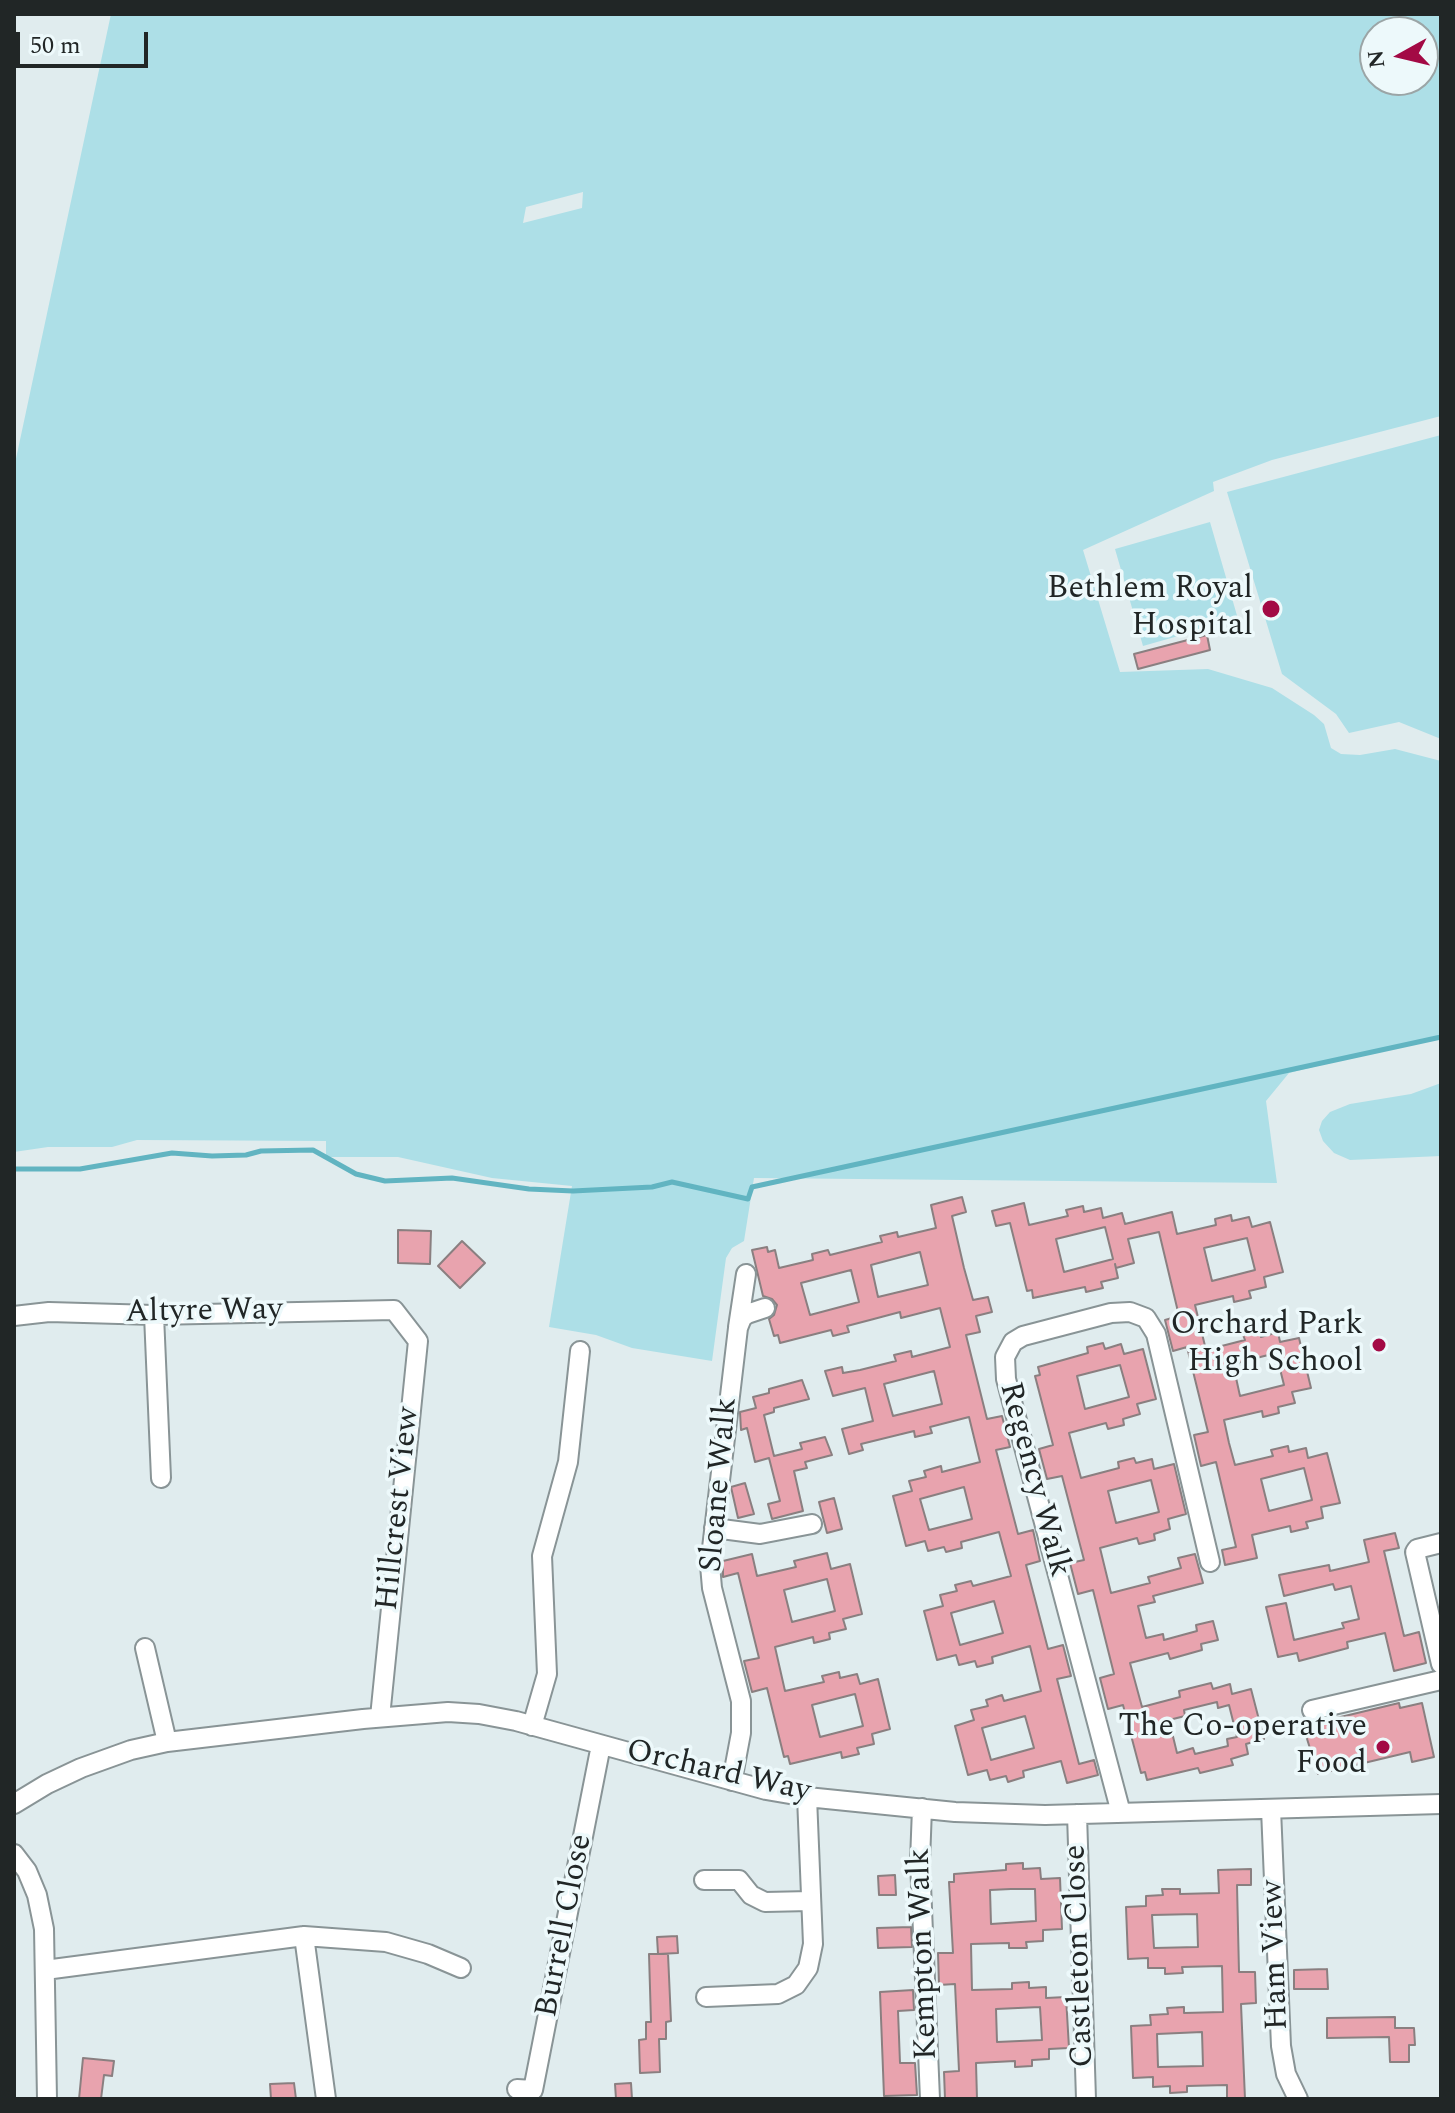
<!DOCTYPE html>
<style>
body{margin:0}
#map{position:relative;width:1455px;height:2113px;overflow:hidden;background:#e0ecee;font-family:Spectral,serif}
canvas{display:block}
.frame{position:absolute;inset:0;border:16px solid #212626;pointer-events:none}
.north{position:absolute;left:1359px;top:16px;width:80px;height:80px;box-sizing:border-box;background:#edf9fb;border:2px solid #9ba5a6;border-radius:50%;rotate:262deg;font-size:22px;font-weight:700;line-height:32px;text-align:center;color:#212626}
.north::after{content:'';display:block;margin:auto;width:28px;height:36px;background:#a30a45;clip-path:polygon(50% 0,100% 100%,50% 72%,0 100%)}
.scale{position:absolute;left:16px;top:32px;width:132px;height:36px;box-sizing:border-box;border:4px solid #212626;border-top:0;padding-left:10px;font-size:24px;line-height:28px;white-space:nowrap;color:#212626;-webkit-text-stroke:6px #edf9fb;paint-order:stroke}
</style>
<div id="map">
<canvas width="1455" height="2113"></canvas>
<div class="frame"></div>
<div class="north">N</div>
<div class="scale">50 m</div>
</div>
<script>
const ctx = document.querySelector('canvas').getContext('2d');
ctx.lineJoin = 'round';
function fillPath(path, color) { ctx.fillStyle = color; ctx.fill(path, 'evenodd'); }
const poly = rows => new Path2D(rows.map(r => 'M' + r).join(''));
function strokePath(path, color, width, dash) { ctx.strokeStyle = color; ctx.lineWidth = width; ctx.lineCap = dash ? 'butt' : 'round'; ctx.setLineDash(dash || []); ctx.stroke(path); }
function write(font, color, halo, rows, align = 'center') {
  ctx.font = font + ' Spectral,serif'; ctx.lineWidth = 7; ctx.setLineDash([]); ctx.textBaseline = 'middle'; ctx.strokeStyle = halo; ctx.fillStyle = color; for (const [text, x, y, turn = 0] of rows) {
    ctx.save(); ctx.translate(x, y); ctx.rotate((+turn || 0) * Math.PI / 180); ctx.textAlign = isNaN(turn) ? turn : align; if (halo) ctx.strokeText(text, 0, 0); ctx.fillText(text, 0, 0); ctx.restore();
  }
}
fillPath(poly([
 [111,14,1441,14,1441,416,1272,460,1213,482,1214,491,1083,550,1120,672,1208,669,1272,688,1314,715,1324,724,1331,748,1341,754,1360,755,1395,749,1441,761,1441,1035,1289,1073,1266,1101,1277,1183,754,1178,744,1241,732,1248,726,1258,712,1361,632,1348,596,1335,549,1327,572,1186,492,1178,398,1157,326,1157,326,1141,137,1140,112,1147,48,1147,14,1152,14,468],
 [1423,32,1423,80,1375,80,1375,32],
 [583,192,582,208,523,223,526,207],
 [1441,435,1441,739,1399,722,1349,733,1336,714,1282,674,1227,492],
 [1210,522,1238,619,1143,646,1115,549],
 [1441,1083,1441,1156,1350,1160,1334,1153,1323,1141,1319,1130,1322,1121,1330,1112,1350,1104,1411,1094]
]), '#addfe7');
strokePath(poly([
 [14,1169,80,1169,172,1153,212,1156,246,1155,261,1151,313,1150,356,1174,385,1181,452,1178,529,1189,573,1191,652,1187,672,1182,748,1199,752,1187,1441,1037]
]), '#61b4c1', 5);
const building = poly([
 [1207,635,1210,650,1138,669,1134,654,1207,635],
 [962,1197,966,1212,952,1216,964,1268,973,1300,988,1297,992,1312,976,1316,980,1332,966,1335,987,1419,1002,1416,1010,1447,996,1450,1018,1534,1033,1530,1040,1561,1026,1565,1048,1649,1063,1645,1071,1676,1057,1679,1079,1764,1094,1760,1098,1775,1067,1783,1061,1761,1023,1771,1024,1777,1008,1782,1006,1776,990,1780,987,1770,968,1775,955,1726,974,1720,971,1710,988,1706,986,1700,1002,1695,1004,1701,1041,1691,1030,1646,992,1657,993,1663,977,1667,975,1661,959,1665,956,1655,937,1660,924,1611,943,1606,940,1595,957,1591,955,1585,971,1581,973,1586,1011,1576,999,1532,961,1542,962,1548,946,1552,944,1547,928,1551,925,1541,906,1546,893,1496,912,1491,909,1481,926,1477,924,1471,941,1466,942,1472,980,1462,969,1417,930,1427,932,1433,915,1437,914,1431,861,1444,863,1450,849,1454,842,1429,873,1421,865,1388,833,1396,825,1371,842,1367,843,1373,860,1370,896,1361,894,1355,911,1351,912,1357,950,1347,940,1308,901,1318,900,1312,870,1320,847,1326,849,1332,833,1336,831,1330,780,1343,778,1335,774,1336,769,1319,774,1315,777,1305,772,1299,763,1296,752,1250,767,1247,768,1252,775,1250,779,1268,813,1260,812,1254,828,1250,830,1255,882,1242,880,1236,897,1232,898,1237,936,1228,931,1205,962,1197],
 [920,1252,928,1285,878,1297,871,1265,920,1252],
 [851,1270,859,1302,810,1315,801,1283,851,1270],
 [934,1371,942,1404,893,1416,884,1384,934,1371],
 [964,1487,972,1519,929,1530,920,1499,964,1487],
 [994,1601,1003,1633,960,1645,951,1613,994,1601],
 [1025,1716,1034,1748,991,1760,982,1728,1025,1716],
 [1024,1203,1029,1225,1068,1216,1066,1210,1083,1206,1084,1212,1101,1208,1103,1218,1122,1213,1125,1224,1172,1212,1177,1234,1216,1225,1215,1219,1231,1215,1232,1221,1249,1217,1252,1227,1270,1222,1283,1272,1264,1277,1266,1287,1249,1291,1251,1298,1234,1302,1233,1296,1195,1305,1206,1350,1245,1340,1243,1335,1260,1331,1261,1337,1278,1332,1280,1342,1299,1338,1311,1388,1292,1392,1295,1403,1278,1407,1279,1413,1263,1417,1262,1411,1224,1420,1229,1443,1235,1465,1273,1456,1271,1450,1288,1446,1289,1452,1306,1448,1308,1458,1327,1453,1340,1503,1321,1507,1323,1518,1306,1522,1308,1528,1291,1532,1290,1526,1252,1535,1257,1558,1225,1565,1222,1550,1236,1547,1216,1462,1201,1466,1194,1435,1208,1432,1187,1347,1173,1351,1165,1320,1179,1316,1159,1232,1128,1239,1134,1263,1116,1268,1115,1264,1118,1278,1101,1282,1103,1288,1086,1292,1085,1287,1033,1298,1032,1290,1027,1291,1010,1223,996,1226,992,1211,1024,1203],
 [1105,1227,1113,1259,1064,1272,1056,1239,1105,1227],
 [1247,1238,1255,1270,1212,1281,1204,1248,1247,1238],
 [1276,1353,1284,1385,1240,1396,1233,1364,1276,1353],
 [1304,1468,1312,1500,1269,1511,1261,1479,1304,1468],
 [398,1230,431,1231,430,1264,398,1263,398,1230],
 [462,1241,485,1263,460,1288,438,1266,462,1241],
 [1103,1343,1105,1349,1121,1344,1124,1354,1143,1349,1156,1399,1137,1404,1140,1414,1123,1419,1124,1425,1108,1429,1106,1423,1069,1433,1081,1478,1119,1468,1118,1462,1134,1458,1136,1463,1152,1459,1154,1469,1174,1464,1186,1514,1168,1519,1170,1529,1154,1534,1155,1540,1139,1544,1137,1538,1100,1548,1111,1593,1150,1583,1148,1577,1181,1568,1178,1558,1195,1554,1203,1583,1153,1596,1155,1602,1138,1606,1146,1638,1163,1634,1164,1640,1197,1631,1196,1625,1213,1621,1218,1640,1201,1644,1202,1650,1170,1659,1168,1653,1130,1663,1142,1707,1180,1697,1179,1691,1211,1683,1213,1689,1230,1684,1232,1694,1251,1689,1264,1739,1246,1744,1248,1754,1231,1759,1233,1765,1200,1773,1198,1768,1147,1780,1145,1772,1141,1773,1123,1705,1108,1709,1100,1678,1114,1674,1093,1590,1078,1594,1070,1563,1084,1560,1062,1476,1047,1479,1039,1449,1053,1445,1035,1376,1040,1375,1038,1367,1088,1353,1087,1347,1103,1343],
 [1120,1365,1129,1397,1085,1409,1077,1376,1120,1365],
 [1151,1480,1159,1512,1116,1523,1108,1491,1151,1480],
 [1217,1702,1218,1708,1229,1705,1237,1737,1227,1739,1228,1746,1195,1754,1193,1748,1177,1753,1169,1720,1185,1716,1184,1710,1217,1702],
 [802,1380,809,1399,774,1408,774,1412,764,1415,774,1456,802,1449,800,1443,825,1437,832,1455,805,1462,807,1468,794,1471,803,1511,772,1519,768,1504,780,1501,769,1458,755,1462,747,1428,741,1430,740,1412,756,1408,753,1397,769,1393,769,1389,802,1380],
 [745,1483,754,1514,738,1518,731,1487,745,1483],
 [834,1498,842,1529,827,1533,819,1502,834,1498],
 [1395,1533,1399,1548,1384,1551,1404,1636,1419,1632,1426,1663,1394,1671,1385,1633,1347,1642,1348,1648,1299,1661,1297,1653,1278,1657,1266,1607,1286,1603,1294,1640,1344,1628,1342,1623,1359,1619,1351,1586,1335,1590,1333,1584,1284,1596,1279,1575,1329,1565,1330,1571,1369,1562,1364,1540,1395,1533],
 [827,1553,831,1569,850,1564,862,1614,843,1619,846,1629,829,1633,830,1639,814,1643,813,1637,775,1647,785,1691,824,1682,822,1676,839,1672,840,1678,857,1674,860,1684,878,1679,890,1729,872,1734,874,1744,857,1748,859,1754,842,1758,841,1752,790,1764,788,1756,784,1757,767,1688,752,1692,744,1661,759,1658,738,1573,723,1577,723,1561,752,1554,757,1576,796,1567,794,1561,827,1553],
 [827,1579,835,1611,792,1622,784,1590,827,1579],
 [855,1694,863,1726,820,1737,812,1705,855,1694],
 [1399,1703,1400,1708,1422,1703,1434,1757,1412,1762,1410,1752,1318,1774,1303,1726,1399,1703],
 [1023,1863,1023,1869,1040,1868,1041,1879,1060,1878,1062,1929,1043,1930,1043,1941,1026,1942,1027,1948,1009,1948,1009,1943,971,1944,972,1990,1012,1989,1012,1983,1029,1982,1029,1988,1046,1987,1046,1998,1066,1997,1069,2048,1049,2049,1049,2059,1032,2060,1032,2066,1015,2067,1015,2061,976,2063,977,2099,945,2099,944,2072,959,2071,955,1984,939,1985,938,1953,953,1953,949,1882,954,1882,954,1874,1006,1870,1006,1864,1023,1863],
 [1011,1889,1035,1889,1036,1921,991,1924,990,1890,1011,1889],
 [1040,2007,1042,2040,997,2042,996,2009,1040,2007],
 [1251,1869,1251,1885,1237,1885,1239,1972,1255,1972,1256,2003,1241,2004,1245,2099,1227,2099,1227,2085,1187,2086,1187,2092,1170,2093,1170,2086,1153,2087,1153,2077,1133,2078,1131,2026,1151,2025,1150,2015,1168,2014,1167,2008,1184,2007,1184,2013,1223,2012,1222,1966,1182,1967,1183,1973,1165,1974,1165,1968,1148,1968,1148,1958,1128,1959,1126,1907,1146,1906,1146,1896,1163,1895,1162,1889,1180,1889,1180,1894,1219,1893,1218,1870,1251,1869],
 [1197,1914,1198,1947,1154,1948,1152,1915,1197,1914],
 [1202,2032,1203,2066,1158,2067,1157,2034,1202,2032],
 [895,1875,896,1895,879,1895,878,1876,895,1875],
 [911,1927,912,1947,878,1948,877,1928,911,1927],
 [677,1936,678,1953,658,1954,657,1937,677,1936],
 [649,1954,668,1954,671,2021,666,2022,666,2039,659,2039,660,2072,640,2073,639,2040,646,2039,646,2022,651,2022,649,1954],
 [1327,1969,1328,1989,1294,1989,1294,1970,1327,1969],
 [913,1990,914,2010,898,2011,900,2063,915,2063,917,2095,884,2096,880,1992,913,1990],
 [1395,2017,1395,2028,1414,2028,1415,2045,1409,2045,1409,2062,1390,2062,1389,2037,1327,2038,1327,2018,1395,2017],
 [83,2058,114,2061,112,2076,104,2075,101,2099,79,2099,83,2058],
 [294,2083,296,2099,271,2099,270,2084,294,2083],
 [631,2083,632,2099,616,2099,615,2084,631,2083]
]);
fillPath(building, '#e8a3ae');
strokePath(building, '#8a7f80', 2);
const minor = poly([
 [154,1315,161,1478],
 [14,1316,49,1312,154,1315,394,1310,418,1341,380,1717],
 [738,1327,746,1274],
 [714,1528,760,1534,812,1524],
 [1441,1543,1417,1549,1415,1552,1441,1664],
 [145,1648,167,1742],
 [1312,1710,1441,1680],
 [532,1726,547,1674,542,1556,568,1462,580,1351],
 [732,1781,741,1733,741,1701,712,1588,710,1565,738,1328,742,1318,747,1314,765,1308],
 [14,1804,47,1784,81,1768,131,1750,167,1742,363,1719,448,1712,479,1714,516,1721,766,1790,807,1797,955,1812,1045,1815,1441,1804],
 [922,1808,920,1861,930,2099],
 [1271,1809,1281,2046,1286,2074,1298,2099],
 [1121,1813,1006,1379,1005,1357,1013,1342,1023,1336,1111,1313,1130,1312,1146,1318,1156,1334,1210,1562],
 [1077,1814,1086,2099],
 [14,1854,27,1871,37,1895,44,1929,47,2099],
 [704,1880,739,1880,751,1895,765,1902,810,1901],
 [304,1936,326,2099],
 [45,1970,304,1936,386,1942,428,1954,461,1968],
 [706,1997,778,1994,796,1985,808,1968,813,1944,807,1797],
 [517,2089,533,2090,601,1745]
]);
strokePath(minor, '#899496', 22);
strokePath(minor, '#fff', 18);
for (const [x, y, r, color] of [
 [1271,609,10,"#a30a45"],
 [1379,1345,8,"#a30a45"],
 [1383,1747,8,"#a30a45"]
]) { const dot = new Path2D(); dot.arc(x, y, r, 0, 2 * Math.PI); ctx.fillStyle = color; ctx.fill(dot); strokePath(dot, '#edf9fb', 3); }
write('32px', '#212626', '#edf9fb', [
 ["Bethlem Royal",1253,591],
 ["Hospital",1253,628],
 ["Orchard Park",1363,1327],
 ["High School",1363,1364],
 ["The Co-operative",1367,1729],
 ["Food",1367,1766]
], 'right');
write('32px', '#212626', '#edf9fb', [
 ["Altyre Way",204,1313,-1],
 ["Regency Walk",1033,1480,75],
 ["Sloane Walk",721,1485,-85],
 ["Hillcrest View",400,1509,-84],
 ["Orchard Way",718,1773,13],
 ["Burrell Close",566,1926,-79],
 ["Kempton Walk",925,1954,-92],
 ["Ham View",1277,1955,-92],
 ["Castleton Close",1081,1956,-92]
]);
</script>
